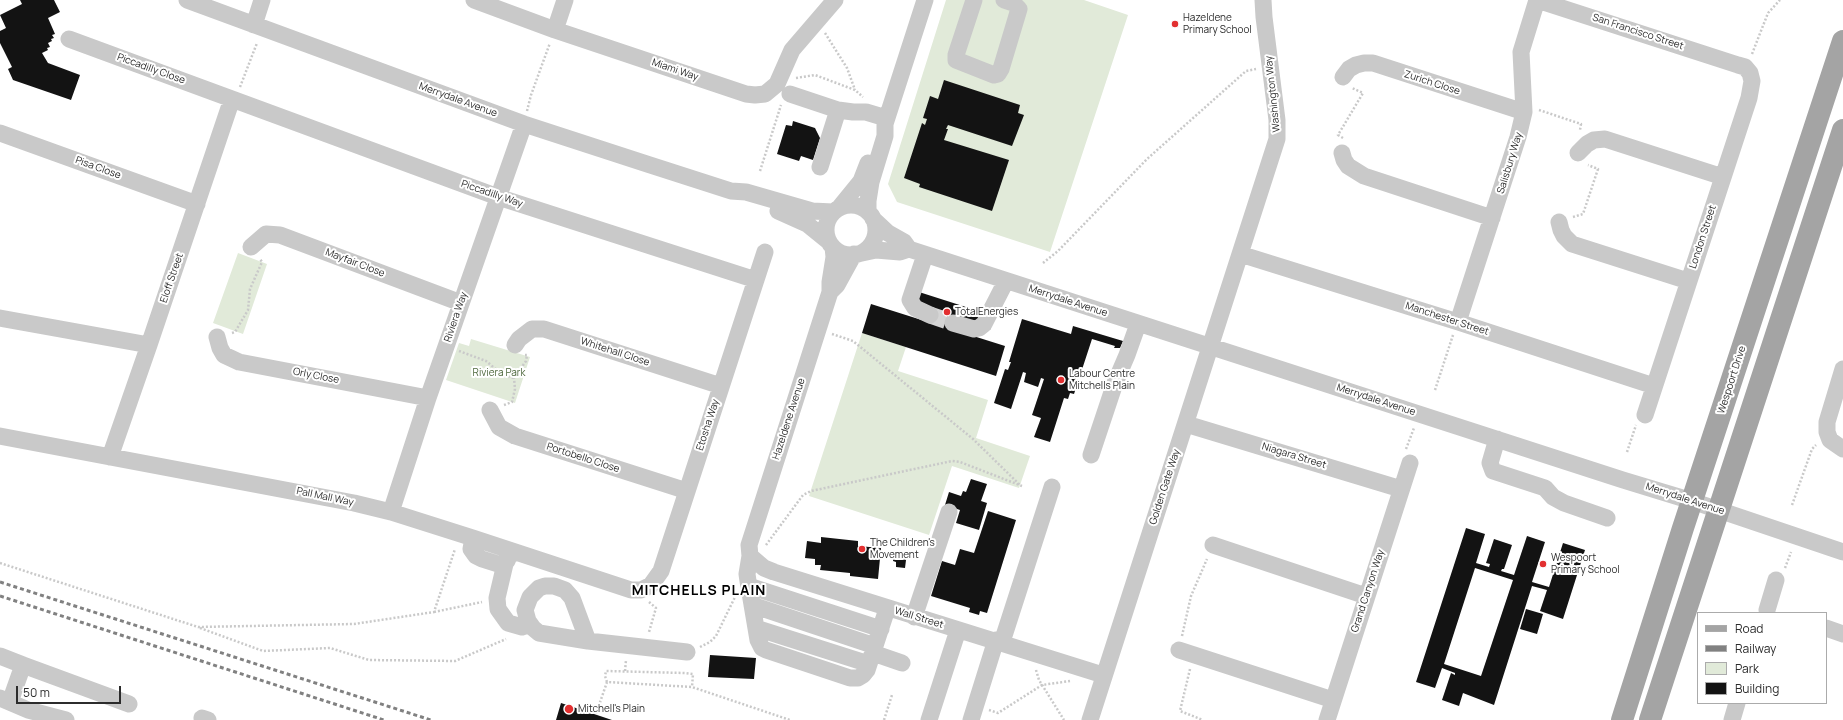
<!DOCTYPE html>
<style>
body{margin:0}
#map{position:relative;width:1843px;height:720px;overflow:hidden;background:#fff;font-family:Manrope,sans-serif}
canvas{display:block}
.legend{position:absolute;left:1697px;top:612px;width:130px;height:92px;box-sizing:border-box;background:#fff;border:1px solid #ababab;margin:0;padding:5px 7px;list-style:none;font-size:12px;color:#2c2c2c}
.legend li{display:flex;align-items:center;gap:8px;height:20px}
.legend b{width:20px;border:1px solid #ababab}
.scale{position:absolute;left:16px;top:686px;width:105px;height:18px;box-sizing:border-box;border:2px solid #2c2c2c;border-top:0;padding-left:5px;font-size:12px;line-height:14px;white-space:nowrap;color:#2c2c2c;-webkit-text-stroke:3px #fff;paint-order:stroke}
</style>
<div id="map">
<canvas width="1843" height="720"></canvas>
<ul class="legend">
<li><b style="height:5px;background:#a4a4a4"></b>Road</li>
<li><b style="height:5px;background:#818181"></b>Railway</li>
<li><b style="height:11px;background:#e1ead9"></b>Park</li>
<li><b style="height:11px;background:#131313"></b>Building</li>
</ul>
<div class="scale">50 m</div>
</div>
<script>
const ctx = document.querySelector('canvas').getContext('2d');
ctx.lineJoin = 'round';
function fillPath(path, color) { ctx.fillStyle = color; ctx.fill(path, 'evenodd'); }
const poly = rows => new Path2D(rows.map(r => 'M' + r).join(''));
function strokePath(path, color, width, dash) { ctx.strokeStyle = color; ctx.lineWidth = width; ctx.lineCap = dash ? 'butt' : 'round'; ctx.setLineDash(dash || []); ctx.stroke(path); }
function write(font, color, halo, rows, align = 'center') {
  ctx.font = font + ' Manrope,sans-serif'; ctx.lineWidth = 4; ctx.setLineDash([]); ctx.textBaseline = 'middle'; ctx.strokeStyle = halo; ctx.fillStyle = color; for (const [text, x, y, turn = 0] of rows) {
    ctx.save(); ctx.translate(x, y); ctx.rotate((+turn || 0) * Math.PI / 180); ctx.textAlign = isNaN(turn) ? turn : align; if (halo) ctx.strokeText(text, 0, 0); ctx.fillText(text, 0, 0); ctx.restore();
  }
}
fillPath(poly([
 [946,0,1084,0,1128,15,1050,252,897,202,888,184],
 [238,253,267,264,243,334,213,323],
 [862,333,906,347,898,371,988,400,976,438,1030,456,1019,488,952,466,929,535,809,496],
 [471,339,530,357,515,403,446,380,459,343,469,346]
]), '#e1ead9');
fillPath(poly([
 [20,0,54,0,60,12,48,18,55,34,52,35,54,38,51,39,52,41,48,43,50,47,47,48,48,50,42,53,48,63,80,75,71,100,13,80,8,69,12,67,0,43,0,31,6,28,0,15,22,4],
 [944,80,1020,105,1018,113,1024,115,1012,146,948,125,946,129,948,129,944,140,1009,160,992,211,919,187,920,184,904,178,922,123,925,125,927,119,923,118,930,96,938,99],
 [793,121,815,128,820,138,813,160,801,156,799,161,777,154,786,125,792,126],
 [919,292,994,316,990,330,954,319,951,329,1005,346,996,376,862,333,871,304,928,322,915,306],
 [1022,319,1071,334,1073,326,1123,341,1120,348,1114,348,1115,346,1092,339,1074,394,1070,393,1068,399,1064,398,1050,442,1034,437,1041,418,1032,415,1044,379,1041,378,1038,387,1024,382,1026,373,1023,372,1011,409,994,403,1005,369,1008,370,1011,362,1009,362],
 [971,479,987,484,981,501,987,503,979,530,956,523,960,510,945,505,949,492,961,496,963,491,966,492],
 [988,511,1016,520,987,613,980,611,979,615,969,612,970,608,931,596,942,561,955,565,960,549,974,553],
 [1466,528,1485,534,1476,563,1489,567,1490,564,1486,563,1494,539,1512,545,1504,569,1502,569,1501,571,1514,575,1527,536,1545,542,1532,582,1549,587,1563,543,1585,550,1563,619,1540,611,1547,590,1532,586,1494,705,1463,693,1459,706,1442,700,1451,673,1455,675,1455,673,1442,668,1435,688,1416,682],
 [1475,568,1513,580,1481,676,1444,664],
 [821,537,858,541,858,546,881,548,878,579,850,576,850,573,820,570,821,565,815,565,815,559,805,558,807,541,821,543],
 [894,551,907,552,905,568,896,567,896,562,893,561],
 [1526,609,1543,614,1537,634,1520,629],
 [710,655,756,658,754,679,708,677],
 [561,703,612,720,556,720]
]), '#131313');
strokePath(poly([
 [930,315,953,323]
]), '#d5d5d5', 17, [17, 8]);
strokePath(poly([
 [825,33,847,68,855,90],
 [1752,54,1768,13,1780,0],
 [796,78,815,75,855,90,863,97],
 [240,87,257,43],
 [1539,110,1581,124,1580,130],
 [527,111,531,95,550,43],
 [1343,138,1338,135,1363,93,1352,88],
 [760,171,781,105],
 [1573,217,1583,214,1598,169,1588,165],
 [1043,263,1058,251,1147,159,1246,71,1256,69],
 [232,333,235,332,248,310,250,289,262,262,260,259],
 [832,334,853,341,973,439,1020,485],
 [459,351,486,361,504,376,514,378],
 [1435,390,1453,335],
 [504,405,512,402,515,389,514,378,526,361,527,355,525,355],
 [1406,449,1414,428],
 [1627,452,1636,425],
 [1792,505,1812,449,1816,445],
 [766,545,803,495,811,491,952,461,960,462,1022,486],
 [0,563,198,627,354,624,434,612,455,549],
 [1785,568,1791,552],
 [649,602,656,608,649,632],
 [434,612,482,602],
 [200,628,263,651,330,648,369,660,455,661,506,639],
 [1182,636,1191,596,1207,559],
 [700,647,710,642,716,636,735,597],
 [1190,669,1180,711,1203,720],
 [1036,670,1039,680,1064,720],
 [625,671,626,660],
 [607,682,605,676,606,671,685,673,693,674,692,687],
 [989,710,998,713,1042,685,1070,681],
 [596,714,607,682,692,687,790,720],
 [884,720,892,695]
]), '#c9c9c9', 2.5, [2, 2]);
strokePath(poly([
 [187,0,524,124,647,164,731,191,746,192,812,211,833,212],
 [474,0,555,30,746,94,755,95,765,94,777,84,792,50,835,0],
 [974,0,956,55,956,60,994,75,998,74,1001,69,1019,9,1013,3,1004,0],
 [1537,0,1738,65,1745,67,1750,73,1752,81,1749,98,1645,415],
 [254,25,262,0],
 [555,30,565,0],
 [69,39,498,197,756,280],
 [1343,77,1349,69,1356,65,1364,63,1373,63,1524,112],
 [790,94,838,110,853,112,866,112,886,118],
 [0,133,197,204],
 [1342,153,1344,160,1348,166,1364,176,1492,218],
 [1578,153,1587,144,1594,140,1605,139,1723,177],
 [820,167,838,110],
 '826 230a25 25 0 1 1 50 0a25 25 0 1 1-50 0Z',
 [839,208,861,181,868,163],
 [778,211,807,224,828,241],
 [868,212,868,201,871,182,885,136,885,124,925,0],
 [873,219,888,233,904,242,909,249,1623,480,1692,501,1843,552],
 [1559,222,1561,230,1564,236,1572,244,1688,281],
 [251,247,266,234,280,235,461,303],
 [833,247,834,257,830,282,830,292,749,545,750,556,764,568,774,572,1103,675],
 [862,253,876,250,900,252,909,249],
 [1240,254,1458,322,1654,386],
 [925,255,910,300,915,308,930,315],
 [830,292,837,285,854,254],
 [0,318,149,345],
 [1458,322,1518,137,1524,112,1521,52,1537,0],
 [953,323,974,329,979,328,984,324,1006,281],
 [217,337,220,348,224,355,239,362,428,398],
 [515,345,519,339,532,329,544,329,721,386],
 [1843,369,1827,422,1827,432,1830,440,1843,449],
 [490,410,499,427,515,436,687,491],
 [1186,424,1401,489],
 [0,436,354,503,391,512,473,538,631,590,641,590,651,585,661,571,765,252],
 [1497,439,1490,463,1493,471,1545,488,1553,497,1564,503,1607,518],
 [1091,455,1115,383,1127,355,1138,324],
 [110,457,149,345,232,99],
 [391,512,428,398,524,124],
 [473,538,471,549,476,556,482,559,501,565,507,561,510,554],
 [1213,545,1366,596],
 [750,556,747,574,748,581,758,640,762,648,766,650,850,678,858,678,863,675,867,670,887,609],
 [505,564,497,598,498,609,508,623,522,627,530,624],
 [749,586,881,629],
 [752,605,875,646],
 [1767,610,1776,580],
 [914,617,949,512],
 [756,628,869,664],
 [1826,628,1843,634],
 [588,641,572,598,565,590,554,586,545,586,539,588,530,597,525,610,528,621,533,628,539,633,588,641,687,652],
 [1002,642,1052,487],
 [1179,650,1333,700],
 [873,653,902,663],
 [0,656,23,665,10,702],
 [23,665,129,704],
 [0,698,28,710,66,720],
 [202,718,208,720],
 [929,720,958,630],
 [971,720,996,640],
 [1090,720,1277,139,1277,120,1264,17,1263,0],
 [1327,720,1410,463],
 [1732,720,1737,703]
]), '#c9c9c9', 17);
strokePath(poly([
 [1622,720,1683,528,1843,41],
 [1650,720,1843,130]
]), '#a4a4a4', 22);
strokePath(poly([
 [0,582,431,720],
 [0,596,384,720]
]), '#818181', 3, [4, 3]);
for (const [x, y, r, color] of [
 [1175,24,4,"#e22f30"],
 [947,312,4,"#e22f30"],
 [1061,380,4,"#e22f30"],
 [862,549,4,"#e22f30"],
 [1543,564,4,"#e22f30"],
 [569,709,5,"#e22f30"]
]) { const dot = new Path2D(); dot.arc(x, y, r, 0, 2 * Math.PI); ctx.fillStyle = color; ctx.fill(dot); strokePath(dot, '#fff', 1.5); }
write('10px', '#2c2c2c', '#fff', [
 ["Hazeldene",1183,18],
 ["Primary School",1183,30],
 ["TotalEnergies",955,312],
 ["Labour Centre",1069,374],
 ["Mitchells Plain",1069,386],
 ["The Children's",870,543],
 ["Movement",870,555],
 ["Wespoort",1551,558],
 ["Primary School",1551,570],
 ["Mitchell's Plain",578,709]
], 'left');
write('10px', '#2c2c2c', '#fff', [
 ["San Francisco Street",1638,32,18],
 ["Piccadilly Close",151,69,20],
 ["Miami Way",675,70,19],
 ["Zurich Close",1432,83,18],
 ["Washington Way",1273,94,-96],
 ["Merrydale Avenue",458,100,20],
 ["Salisbury Way",1510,163,-73],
 ["Pisa Close",98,168,20],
 ["Piccadilly Way",492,194,19],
 ["London Street",1703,237,-72],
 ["Mayfair Close",355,263,21],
 ["Eloff Street",172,278,-71],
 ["Merrydale Avenue",1068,301,18],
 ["Riviera Way",456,317,-71],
 ["Manchester Street",1447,319,18],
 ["Whitehall Close",615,352,18],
 ["Orly Close",316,376,11],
 ["Wespoort Drive",1732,380,-72],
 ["Merrydale Avenue",1376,400,18],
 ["Hazeldene Avenue",789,419,-72],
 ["Etosha Way",708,425,-72],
 ["Niagara Street",1294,456,17],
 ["Portobello Close",583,458,18],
 ["Golden Gate Way",1165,487,-72],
 ["Pall Mall Way",325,497,12],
 ["Merrydale Avenue",1685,499,18],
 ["Grand Canyon Way",1368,591,-72],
 ["Wall Street",919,618,17]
]);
write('10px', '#4c663b', '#fff', [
 ["Riviera Park",499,373]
]);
ctx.letterSpacing = '1px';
write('bold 14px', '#000', '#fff', [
 ["MITCHELLS PLAIN",699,591]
]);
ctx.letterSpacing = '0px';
</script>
